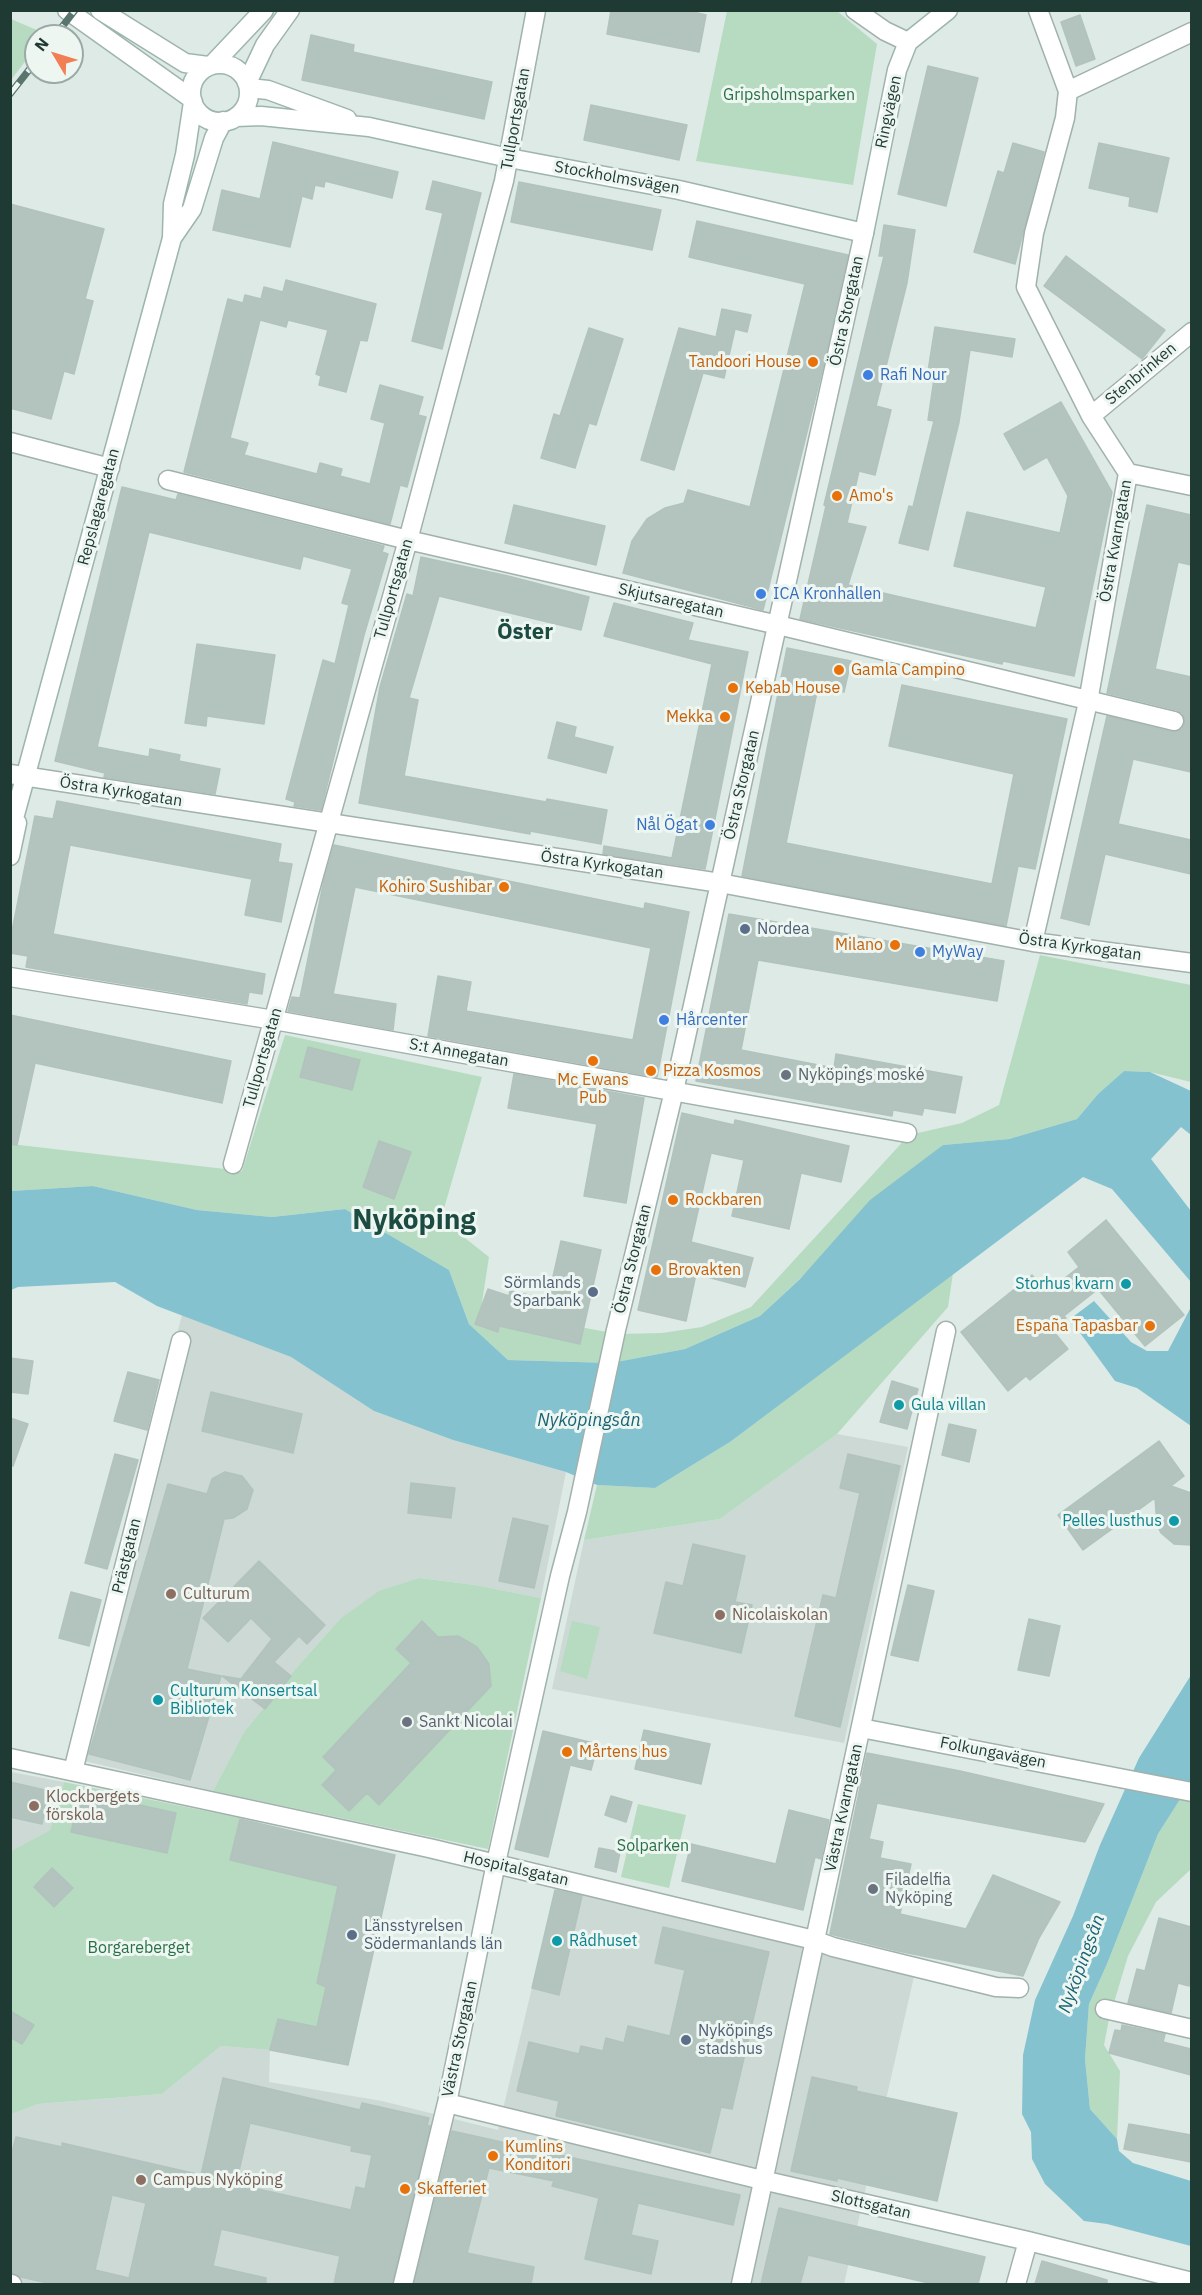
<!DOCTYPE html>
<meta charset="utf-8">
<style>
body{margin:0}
#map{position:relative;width:1202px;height:2295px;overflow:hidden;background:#deeae5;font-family:"IBM Plex Sans",sans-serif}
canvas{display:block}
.frame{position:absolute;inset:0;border:12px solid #1f3933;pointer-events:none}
.north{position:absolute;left:24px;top:24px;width:60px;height:60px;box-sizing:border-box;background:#eef6f2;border:2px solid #9baaa6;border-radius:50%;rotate:308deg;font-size:16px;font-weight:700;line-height:24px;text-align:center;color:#1f3933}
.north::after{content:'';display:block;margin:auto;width:21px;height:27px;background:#f27e54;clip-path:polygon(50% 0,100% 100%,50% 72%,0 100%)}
</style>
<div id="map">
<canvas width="1202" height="2295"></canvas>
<div class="frame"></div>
<div class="north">N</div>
</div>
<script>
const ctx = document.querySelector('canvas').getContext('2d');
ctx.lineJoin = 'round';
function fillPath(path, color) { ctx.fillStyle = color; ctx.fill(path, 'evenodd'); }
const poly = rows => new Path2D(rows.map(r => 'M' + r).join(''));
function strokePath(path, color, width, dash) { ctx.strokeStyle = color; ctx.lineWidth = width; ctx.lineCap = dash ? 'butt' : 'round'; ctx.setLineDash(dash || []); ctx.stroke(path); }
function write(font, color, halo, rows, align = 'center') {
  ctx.font = font + ' "IBM Plex Sans",sans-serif'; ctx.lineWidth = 6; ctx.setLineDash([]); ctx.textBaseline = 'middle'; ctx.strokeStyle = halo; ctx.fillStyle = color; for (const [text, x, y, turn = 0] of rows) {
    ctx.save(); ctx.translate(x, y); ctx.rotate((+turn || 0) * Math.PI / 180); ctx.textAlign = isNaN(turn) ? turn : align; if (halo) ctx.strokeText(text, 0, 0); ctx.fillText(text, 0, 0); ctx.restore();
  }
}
fillPath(poly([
 [182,1315,291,1357,374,1411,453,1440,566,1472,541,1598,475,1585,420,1578,340,1619,298,1666,244,1732,213,1791,67,1757],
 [837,1434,908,1447,844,1743,552,1689,584,1540,720,1519],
 [11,1772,64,1782,50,1830,11,1852],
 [557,1883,918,1959,844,2284,11,2284,10,2114,38,2104,162,2094,221,2046,270,2050,269,2082,382,2101,498,2130]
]), '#ccd9d4');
fillPath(poly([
 [727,11,837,11,877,44,853,185,696,161],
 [11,19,46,34,45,36,36,36,36,47,11,80],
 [1040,955,1191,985,1191,1082,1150,1072,1124,1071,1098,1094,1077,1119,1009,1139,943,1145,760,1316,685,1349,611,1363,508,1360,469,1324,449,1270,345,1209,272,1217,197,1210,93,1186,11,1191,11,1144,242,1171,285,1035,482,1077,441,1219,489,1257,481,1309,618,1334,662,1333,702,1327,751,1307,909,1135,962,1123,999,1105],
 [953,1273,948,1307,837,1434,720,1519,584,1540,597,1485,655,1488,730,1442],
 [420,1578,475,1585,541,1598,488,1849,213,1791,244,1732,298,1666,340,1619,379,1591],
 [572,1621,600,1627,587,1679,560,1671],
 [64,1782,240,1818,230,1860,338,1886,317,1983,326,1987,317,2027,278,2019,270,2050,221,2046,162,2094,38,2104,11,2114,10,1852,50,1830],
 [1191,1782,1191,1869,1156,1902,1128,1956,1109,2019,1104,2045,1120,2071,1117,2139,1090,2109,1085,2059,1089,2004,1107,1964,1158,1834],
 [638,1804,686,1815,669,1888,621,1877]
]), '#b6dbc1');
fillPath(poly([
 [1124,1071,1150,1072,1191,1091,1191,1135,1181,1127,1151,1159,1191,1211,1191,1282,1112,1189,1083,1177,730,1442,655,1488,597,1485,566,1472,453,1440,374,1411,291,1357,157,1306,115,1282,18,1287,11,1290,11,1191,93,1186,197,1210,272,1217,345,1209,449,1270,469,1324,508,1360,611,1363,685,1349,760,1316,800,1279,870,1200,943,1145,1009,1139,1077,1119,1098,1094],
 [1094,1301,1131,1342,1147,1351,1168,1351,1191,1307,1191,1426,1137,1388,1115,1381,1070,1319],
 [1191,1675,1191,1782,1158,1834,1107,1964,1089,2004,1085,2059,1090,2109,1117,2139,1119,2151,1133,2163,1191,2181,1191,2246,1107,2224,1084,2221,1045,2184,1032,2159,1031,2132,1022,2114,1023,2055,1035,2000,1073,1916,1100,1845,1139,1758]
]), '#85c2d0');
const building = poly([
 [611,10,685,10,706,15,699,52,607,34,611,10],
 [1080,15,1095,59,1076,66,1061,22,1080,15],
 [311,35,354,45,353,52,492,82,484,119,302,80,311,35],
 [928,66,978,78,946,206,898,194,928,66],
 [591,105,687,125,679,160,584,140,591,105],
 [273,142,398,172,392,198,325,181,324,187,315,185,312,199,302,196,290,247,213,230,222,190,260,199,273,142],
 [1013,143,1044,152,1015,264,974,252,998,171,1004,173,1013,143],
 [1099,143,1169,158,1157,212,1129,206,1130,197,1089,188,1099,143],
 [433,181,481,193,442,349,412,341,443,213,426,209,433,181],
 [519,182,661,210,652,250,511,222,519,182],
 [10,204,104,229,85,299,93,301,74,374,64,371,51,419,10,408,10,204],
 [697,221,848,255,823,367,763,610,623,573,632,541,647,519,665,508,684,503,688,490,750,507,805,284,689,257,697,221],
 [884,225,915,230,907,283,876,406,891,410,875,475,859,471,847,523,866,527,848,585,1036,628,1046,587,954,566,967,512,1060,533,1068,496,1047,457,1024,470,1004,434,1061,402,1112,492,1074,676,1003,661,1002,664,800,619,826,506,824,505,884,256,879,256,884,225],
 [1066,256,1165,330,1142,359,1044,286,1066,256],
 [286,280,376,304,367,341,360,340,346,392,319,385,321,376,316,374,328,330,288,320,286,327,260,320,230,438,248,443,244,455,317,474,320,463,342,469,340,476,370,484,385,423,371,419,380,385,423,397,418,415,426,417,407,487,400,485,390,524,184,472,228,299,243,303,245,295,261,299,264,287,283,292,286,280],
 [722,309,751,315,747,332,735,329,724,378,703,373,674,470,641,460,679,328,716,337,722,309],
 [935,327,1015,339,1012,357,970,350,959,422,928,550,899,543,909,506,913,507,934,421,928,420,935,372,928,371,935,327],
 [589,328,623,339,596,425,589,423,575,468,541,458,554,414,560,416,589,328],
 [122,487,176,500,178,494,384,546,382,552,388,554,364,635,321,810,294,806,295,802,286,799,323,660,335,664,349,605,342,603,352,569,303,556,300,569,149,532,97,747,149,757,150,749,180,755,179,761,220,769,215,794,104,777,105,773,55,761,122,487],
 [514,505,605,526,596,565,505,543,514,505],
 [1147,505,1191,515,1191,565,1178,562,1155,669,1191,677,1191,772,1133,759,1118,824,1191,840,1191,874,1105,854,1089,925,1061,918,1107,716,1172,732,1182,729,1185,723,1182,713,1177,710,1107,693,1147,505],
 [421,557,508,576,589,597,581,630,439,596,409,698,418,700,404,776,546,802,547,799,607,810,601,844,530,831,530,834,359,803,380,687,407,594,413,596,421,557],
 [614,603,693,623,688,640,748,652,705,869,603,854,604,846,672,858,712,664,604,636,614,603],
 [197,644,275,655,264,724,207,716,206,726,185,723,197,644],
 [787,648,851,661,844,692,818,687,786,843,992,884,1014,774,889,746,902,685,1067,719,1035,869,1018,866,1006,926,742,876,787,648],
 [557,722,576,727,574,737,613,747,606,773,548,758,557,722],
 [57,801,281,844,278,862,292,864,281,922,245,915,252,879,70,845,53,934,265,974,262,994,249,992,247,1004,64,974,26,967,28,956,10,953,10,941,35,816,53,819,57,801],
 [334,845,644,909,645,903,689,912,657,1077,428,1036,438,976,471,982,466,1011,633,1040,651,948,355,887,333,994,396,1004,393,1030,288,1011,292,997,300,998,324,880,334,845],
 [729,914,1004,961,997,1001,758,960,741,1050,834,1068,836,1054,962,1077,955,1113,924,1108,922,1115,893,1110,892,1116,696,1081,729,914],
 [10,1015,231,1061,222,1103,35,1063,17,1145,10,1144,10,1015],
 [308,1047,360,1060,352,1090,300,1077,308,1047],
 [514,1074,644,1098,626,1203,584,1196,597,1124,508,1108,514,1074],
 [682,1113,734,1125,735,1120,849,1146,841,1182,801,1173,789,1229,732,1216,744,1160,711,1153,691,1242,753,1258,745,1287,696,1274,686,1321,638,1310,682,1113],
 [379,1141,411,1152,394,1199,363,1187,379,1141],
 [1106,1220,1184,1315,1145,1346,1098,1289,1064,1316,1066,1318,1057,1325,1059,1328,1054,1332,1068,1349,1030,1380,1026,1376,1008,1391,961,1332,1032,1275,1046,1293,1079,1267,1068,1252,1106,1220],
 [561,1241,601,1250,580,1344,499,1326,498,1332,475,1324,488,1289,509,1296,510,1291,548,1299,561,1241],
 [10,1358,33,1361,28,1394,10,1392,10,1358],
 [128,1372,159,1380,147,1430,114,1421,128,1372],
 [892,1381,918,1389,907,1429,880,1422,892,1381],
 [211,1392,302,1414,293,1453,202,1431,211,1392],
 [10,1418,28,1424,13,1466,10,1465,10,1418],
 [949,1424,976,1430,969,1462,942,1455,949,1424],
 [1159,1441,1184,1476,1171,1486,1191,1493,1191,1545,1174,1544,1161,1533,1157,1525,1155,1498,1083,1550,1058,1515,1159,1441],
 [115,1454,138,1460,107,1569,85,1563,115,1454],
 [848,1454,900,1466,840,1727,795,1716,823,1595,836,1598,860,1493,840,1488,848,1454],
 [225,1472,242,1476,253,1490,247,1509,233,1518,224,1519,187,1669,221,1676,190,1780,89,1754,168,1484,207,1494,212,1479,225,1472],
 [411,1483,455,1488,451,1518,408,1513,411,1483],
 [513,1518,548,1526,534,1588,499,1581,513,1518],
 [693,1544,745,1556,735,1602,752,1605,741,1653,654,1633,666,1582,683,1586,693,1544],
 [259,1561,325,1625,307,1644,299,1636,274,1662,291,1676,265,1709,222,1676,241,1679,272,1639,251,1618,228,1642,203,1618,259,1561],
 [908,1585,934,1591,918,1661,891,1655,908,1585],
 [71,1592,101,1600,89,1646,59,1638,71,1592],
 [1029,1619,1060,1626,1049,1676,1018,1670,1029,1619],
 [422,1621,438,1637,458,1636,477,1647,489,1664,491,1686,379,1805,367,1793,349,1811,322,1785,336,1770,323,1757,411,1663,396,1649,422,1621],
 [644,1730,710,1744,701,1784,635,1769,644,1730],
 [543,1731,598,1744,591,1770,570,1765,548,1857,515,1849,543,1731],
 [867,1753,960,1771,1104,1804,1085,1842,877,1803,869,1839,883,1842,880,1858,911,1864,900,1914,966,1929,993,1875,1060,1902,1039,1938,1023,1976,898,1951,830,1934,867,1753],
 [10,1782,49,1791,42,1824,10,1817,10,1782],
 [80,1792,176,1813,167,1853,71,1832,80,1792],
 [611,1796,632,1802,626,1822,605,1815,611,1796],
 [789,1810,829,1820,821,1859,815,1857,803,1910,682,1881,691,1844,776,1864,789,1810],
 [240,1819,395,1855,348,2065,270,2050,278,2019,317,2027,326,1987,317,1983,338,1886,230,1860,240,1819],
 [599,1848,620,1852,616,1872,595,1867,599,1848],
 [52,1868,73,1888,54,1907,34,1887,52,1868],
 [555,1890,582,1896,559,1995,532,1988,555,1890],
 [1159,1918,1191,1927,1191,1975,1189,1986,1178,1983,1171,2013,1128,2003,1137,1969,1145,1971,1159,1918],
 [663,1927,769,1952,732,2109,721,2107,710,2153,556,2116,559,2101,517,2091,529,2042,579,2054,581,2046,603,2051,606,2038,624,2043,628,2026,670,2036,685,1970,655,1963,663,1927],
 [10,2011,34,2025,22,2044,10,2037,10,2011],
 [1122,2025,1165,2034,1163,2042,1191,2049,1191,2075,1109,2053,1115,2030,1121,2031,1122,2025],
 [812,2077,857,2087,856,2091,957,2113,937,2201,837,2178,837,2181,791,2171,812,2077],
 [223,2078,360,2110,362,2103,429,2118,427,2125,430,2126,392,2284,334,2284,340,2256,221,2229,213,2266,266,2278,266,2284,52,2284,21,2277,10,2273,10,2160,16,2137,62,2147,62,2143,201,2175,223,2078],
 [250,2123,352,2146,351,2151,372,2155,365,2189,356,2187,351,2210,236,2184,250,2123],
 [112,2195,146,2203,129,2278,95,2270,112,2195],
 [1129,2124,1191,2135,1191,2162,1124,2149,1129,2124],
 [452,2131,740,2195,733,2225,638,2203,631,2235,658,2241,651,2274,585,2259,599,2198,552,2186,554,2181,489,2168,467,2253,534,2267,531,2284,414,2284,452,2131],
 [779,2208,985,2257,978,2284,933,2284,808,2255,800,2284,761,2284,779,2208],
 [1042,2261,1107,2280,1107,2284,1035,2284,1042,2261]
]);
fillPath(building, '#b3c4be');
strokePath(building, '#b1c3bc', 1.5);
const street = poly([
 [855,10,885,31,908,42],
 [1068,91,1192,32],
 [1091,416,1192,332],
 [10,442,110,468],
 [1128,473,1192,486],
 [168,480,408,540,778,625,1174,721],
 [10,774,720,883,1033,942,1192,963],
 [1033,942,1088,702,1128,473,1091,416,1026,287,1034,233,1065,118,1068,91,1038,10],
 [10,977,274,1020,907,1133],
 [233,1164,408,540,504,181,536,10],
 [861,1728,1192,1792],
 [10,1758,429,1848,814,1940,833,1947,996,1987,1019,1988],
 [73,1771,181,1341],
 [1105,2009,1192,2029],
 [447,2103,762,2180,1028,2241,1192,2282],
 [10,2284,12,2284],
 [403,2284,447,2103,496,1863,560,1576,577,1512,616,1330,674,1091,864,233],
 [741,2284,946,1331],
 [1016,2284,1028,2241]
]);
const secondary = poly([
 [67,10,192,99],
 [100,10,185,63,208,66],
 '191 93a29 29 0 1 1 58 0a29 29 0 1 1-58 0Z',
 [212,65,264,10],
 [247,83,265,45,290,10],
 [249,88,268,90,347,119],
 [236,117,261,116,369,127,509,158,679,190,864,233,897,70,908,42,948,10],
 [172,238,192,209,214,138,223,121],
 [10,833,172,238,173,204,185,155,193,102],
 [10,856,17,823]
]);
strokePath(street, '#a1b1ac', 21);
strokePath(secondary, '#9db5ad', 21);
strokePath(street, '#fff', 18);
strokePath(secondary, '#fff', 18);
const rail = poly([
 [55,36,75,10],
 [10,94,36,61]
]);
strokePath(rail, '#59756e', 7);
strokePath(rail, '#eef6f2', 4.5, [14]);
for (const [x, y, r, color] of [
 [813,362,6,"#e8710a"],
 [868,375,6,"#3f7fe0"],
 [837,496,6,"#e8710a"],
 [761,594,6,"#3f7fe0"],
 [839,670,6,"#e8710a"],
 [733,688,6,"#e8710a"],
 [725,717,6,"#e8710a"],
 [710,825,6,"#3f7fe0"],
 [504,887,6,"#e8710a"],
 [745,929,6,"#5c6f8a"],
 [895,945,6,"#e8710a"],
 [920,952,6,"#3f7fe0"],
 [664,1020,6,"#3f7fe0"],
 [593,1061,6,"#e8710a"],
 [651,1071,6,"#e8710a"],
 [786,1075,6,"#6b7280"],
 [673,1200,6,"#e8710a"],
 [656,1270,6,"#e8710a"],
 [1126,1284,6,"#0f9aa8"],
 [593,1292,6,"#5c6f8a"],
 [1150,1326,6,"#e8710a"],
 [899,1405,6,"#0f9aa8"],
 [1174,1521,6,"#0f9aa8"],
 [171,1594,6,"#8d6e63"],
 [720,1615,6,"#8d6e63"],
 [158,1700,6,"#0f9aa8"],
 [407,1722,6,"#6b7280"],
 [567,1752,6,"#e8710a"],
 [34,1806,6,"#8d6e63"],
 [873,1889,6,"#6b7280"],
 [352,1935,6,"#5c6f8a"],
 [557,1941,6,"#0f9aa8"],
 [686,2040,6,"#5c6f8a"],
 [493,2156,6,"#e8710a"],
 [141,2180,6,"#8d6e63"],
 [405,2189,6,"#e8710a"]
]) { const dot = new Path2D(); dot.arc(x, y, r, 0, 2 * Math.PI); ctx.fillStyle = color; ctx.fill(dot); strokePath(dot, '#eef6f2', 2); }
write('16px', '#2a7047', '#eef6f2', [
 ["Gripsholmsparken",789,95],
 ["Solparken",653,1846],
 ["Borgareberget",139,1948]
]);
write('16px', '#1f3933', '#eef6f2', [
 ["Ringvägen",889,112,-78],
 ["Tullportsgatan",516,119,-80],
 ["Stockholmsvägen",617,178,10],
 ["Östra Storgatan",847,311,-78],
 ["Stenbrinken",1141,374,-40],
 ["Repslagaregatan",99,507,-75],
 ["Östra Kvarngatan",1116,541,-80],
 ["Tullportsgatan",394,589,-74],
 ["Skjutsaregatan",671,601,13],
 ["Östra Storgatan",742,785,-77],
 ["Östra Kyrkogatan",121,792,9],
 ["Östra Kyrkogatan",602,865,8],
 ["Östra Kyrkogatan",1080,947,8],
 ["S:t Annegatan",459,1053,10],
 ["Tullportsgatan",263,1058,-74],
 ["Östra Storgatan",633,1259,-76],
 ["Prästgatan",127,1556,-76],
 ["Folkungavägen",993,1753,11],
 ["Västra Kvarngatan",844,1808,-78],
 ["Hospitalsgatan",516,1869,13],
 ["Västra Storgatan",460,2039,-78],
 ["Slottsgatan",871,2205,13]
]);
write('16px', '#c56008', '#eef6f2', [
 ["Tandoori House",801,362,"right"],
 ["Amo's",849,496],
 ["Gamla Campino",851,670],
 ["Kebab House",745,688],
 ["Mekka",713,717,"right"],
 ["Kohiro Sushibar",492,887,"right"],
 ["Milano",883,945,"right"],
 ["Pizza Kosmos",663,1071],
 ["Mc Ewans",593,1080,"center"],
 ["Pub",593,1098,"center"],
 ["Rockbaren",685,1200],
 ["Brovakten",668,1270],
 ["España Tapasbar",1138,1326,"right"],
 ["Mårtens hus",579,1752],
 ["Kumlins",505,2147],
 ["Konditori",505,2165],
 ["Skafferiet",417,2189]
], 'left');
write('16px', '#366cbe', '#eef6f2', [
 ["Rafi Nour",880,375],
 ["ICA Kronhallen",773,594],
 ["Nål Ögat",698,825,"right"],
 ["MyWay",932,952],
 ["Hårcenter",676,1020]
], 'left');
write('16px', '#4e5e75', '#eef6f2', [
 ["Nordea",757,929],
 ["Sörmlands",581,1283,"right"],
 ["Sparbank",581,1301,"right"],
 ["Länsstyrelsen",364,1926],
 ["Södermanlands län",364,1944],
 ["Nyköpings",698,2031],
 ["stadshus",698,2049]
], 'left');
write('16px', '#5b616d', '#eef6f2', [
 ["Nyköpings moské",798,1075],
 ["Sankt Nicolai",419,1722],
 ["Filadelfia",885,1880],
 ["Nyköping",885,1898]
], 'left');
write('16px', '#0d838f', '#eef6f2', [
 ["Storhus kvarn",1114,1284,"right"],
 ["Gula villan",911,1405],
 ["Pelles lusthus",1162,1521,"right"],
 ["Culturum Konsertsal",170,1691],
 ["Bibliotek",170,1709],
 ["Rådhuset",569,1941]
], 'left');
write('16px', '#785e54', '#eef6f2', [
 ["Culturum",183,1594],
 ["Nicolaiskolan",732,1615],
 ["Klockbergets",46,1797],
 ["förskola",46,1815],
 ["Campus Nyköping",153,2180]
], 'left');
write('italic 18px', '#1a6374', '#eef6f2', [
 ["Nyköpingsån",589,1421],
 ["Nyköpingsån",1082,1964,-70]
]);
write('bold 22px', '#1c4b41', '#eef6f2', [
 ["Öster",525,633]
]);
write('bold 28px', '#1c4b41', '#eef6f2', [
 ["Nyköping",414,1221]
]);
</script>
